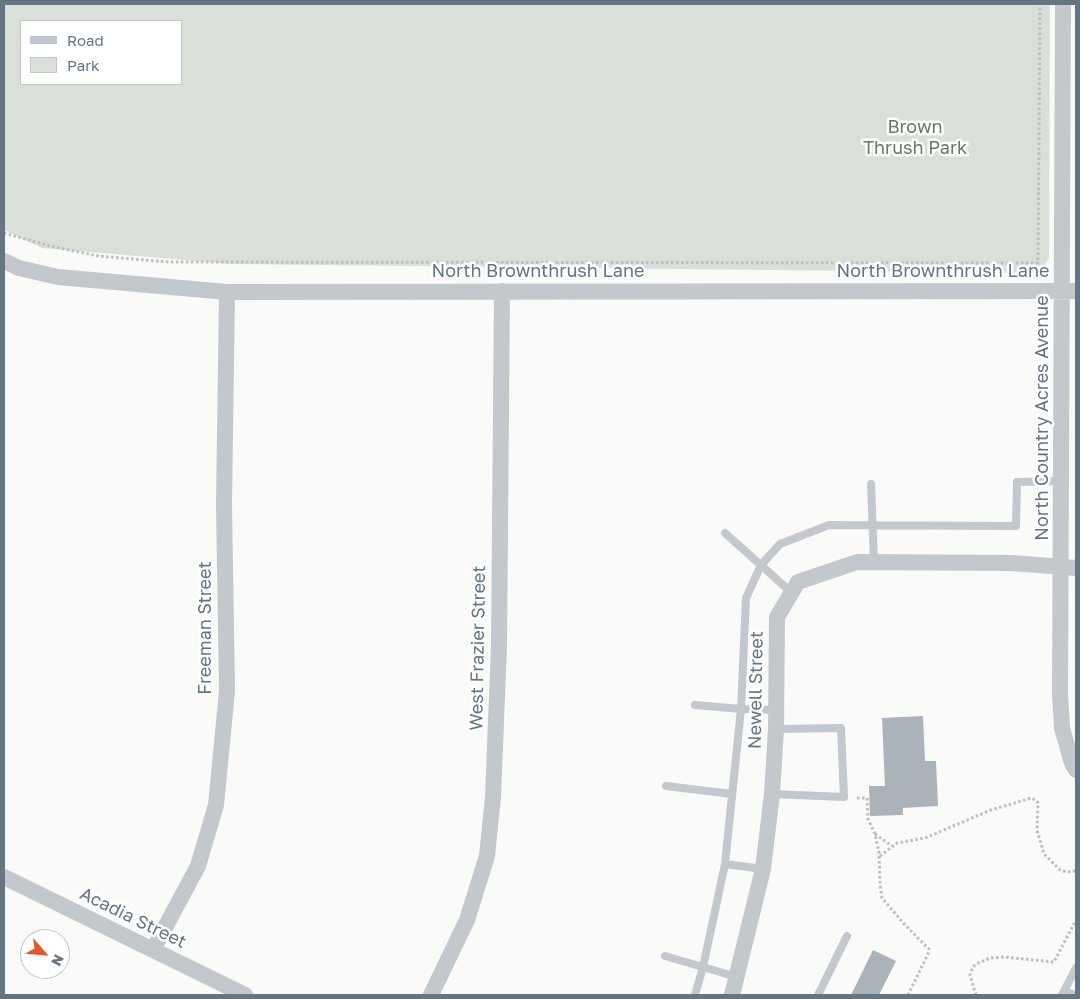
<!DOCTYPE html>
<style>
body{margin:0}
#map{position:relative;width:1080px;height:999px;overflow:hidden;background:#fafaf8;font-family:"Golos Text",sans-serif}
canvas{display:block}
.frame{position:absolute;inset:0;border:5px solid #657683;pointer-events:none}
.legend{position:absolute;left:20px;top:20px;width:162px;height:65px;box-sizing:border-box;background:#fff;border:1px solid #c1c8cd;margin:0;padding:6px 9px;list-style:none;font-size:15px;color:#657683}
.legend li{display:flex;align-items:center;gap:10px;height:25px}
.legend b{width:25px;border:1px solid #c1c8cd}
.north{position:absolute;left:20px;top:929px;width:50px;height:50px;box-sizing:border-box;background:#fff;border:1px solid #c1c8cd;border-radius:50%;rotate:117deg;font-size:14px;font-weight:700;line-height:20px;text-align:center;color:#657683}
.north::after{content:'';display:block;margin:auto;width:18px;height:22px;background:#e4572e;clip-path:polygon(50% 0,100% 100%,50% 72%,0 100%)}
</style>
<div id="map">
<canvas width="1080" height="999"></canvas>
<div class="frame"></div>
<ul class="legend">
<li><b style="height:6px;background:#c3c8cc"></b>Road</li>
<li><b style="height:14px;background:#dadfd7"></b>Park</li>
</ul>
<div class="north">N</div>
</div>
<script>
const ctx = document.querySelector('canvas').getContext('2d');
ctx.lineJoin = 'round';
function fillPath(path, color) { ctx.fillStyle = color; ctx.fill(path, 'evenodd'); }
const poly = rows => new Path2D(rows.map(r => 'M' + r).join(''));
function strokePath(path, color, width, dash) { ctx.strokeStyle = color; ctx.lineWidth = width; ctx.lineCap = dash ? 'butt' : 'round'; ctx.setLineDash(dash || []); ctx.stroke(path); }
function write(font, color, halo, rows, align = 'center') {
  ctx.font = font + ' "Golos Text",sans-serif'; ctx.lineWidth = 5; ctx.setLineDash([]); ctx.textBaseline = 'middle'; ctx.strokeStyle = halo; ctx.fillStyle = color; for (const [text, x, y, turn = 0] of rows) {
    ctx.save(); ctx.translate(x, y); ctx.rotate((+turn || 0) * Math.PI / 180); ctx.textAlign = isNaN(turn) ? turn : align; if (halo) ctx.strokeText(text, 0, 0); ctx.fillText(text, 0, 0); ctx.restore();
  }
}
fillPath(poly([
 [4,4,1050,4,1049,258,1039,273,233,264,42,248,4,230],
 [21,21,181,21,181,84,21,84]
]), '#dadfd7');
fillPath(poly([
 [923,716,925,761,936,761,938,806,903,808,903,815,870,816,869,786,885,786,882,718],
 [873,950,896,961,879,995,851,995]
]), '#aab3b9');
strokePath(poly([
 [4,233,50,246,98,256,169,262,1038,263,1040,4],
 [857,798,867,798,868,819,875,834,879,852,880,884,882,898,905,925,929,949,928,954,908,995],
 [875,834,892,846],
 [880,856,897,843,925,838,991,810,1031,798,1036,800,1038,803,1037,830,1044,854,1060,870,1067,872,1076,871],
 [976,995,970,975,973,967,976,964,990,958,1004,957,1054,962,1076,920]
]), '#bbbfc2', 3, [2.5, 2.5]);
strokePath(poly([
 [871,484,874,562],
 [725,533,792,593],
 [695,705,741,709,746,598,761,565,780,544,829,525,1016,526,1017,482,1061,481],
 [666,786,732,794],
 [772,794,844,797,841,728,776,729],
 [725,864,763,869],
 [665,956,737,977],
 [1065,991,1074,995],
 [695,995,703,967,725,864,741,709,776,710],
 [818,995,847,936],
 [1062,995,1076,968]
]), '#c3c8cc', 8);
strokePath(poly([
 [1063,4,1060,693,1062,728,1072,763,1076,770],
 [4,261,19,268,58,277,227,292,1076,291],
 [4,877,245,995],
 [153,950,198,866,216,805,227,691,224,504,227,292],
 [431,995,467,920,487,856,493,797,499,646,502,291],
 [732,995,763,869,772,794,776,729,777,617,798,582,857,562,1012,563,1076,568]
]), '#c3c8cc', 16);
write('18px', '#687a64', '#fff', [
 ["Brown",915,127],
 ["Thrush Park",915,148]
]);
write('18px', '#657683', '#fff', [
 ["North Brownthrush Lane",538,271],
 ["North Brownthrush Lane",943,271],
 ["North Country Acres Avenue",1042,418,-90],
 ["Freeman Street",205,628,-90],
 ["West Frazier Street",478,648,-89],
 ["Newell Street",756,690,-89],
 ["Acadia Street",133,918,26]
]);
</script>
